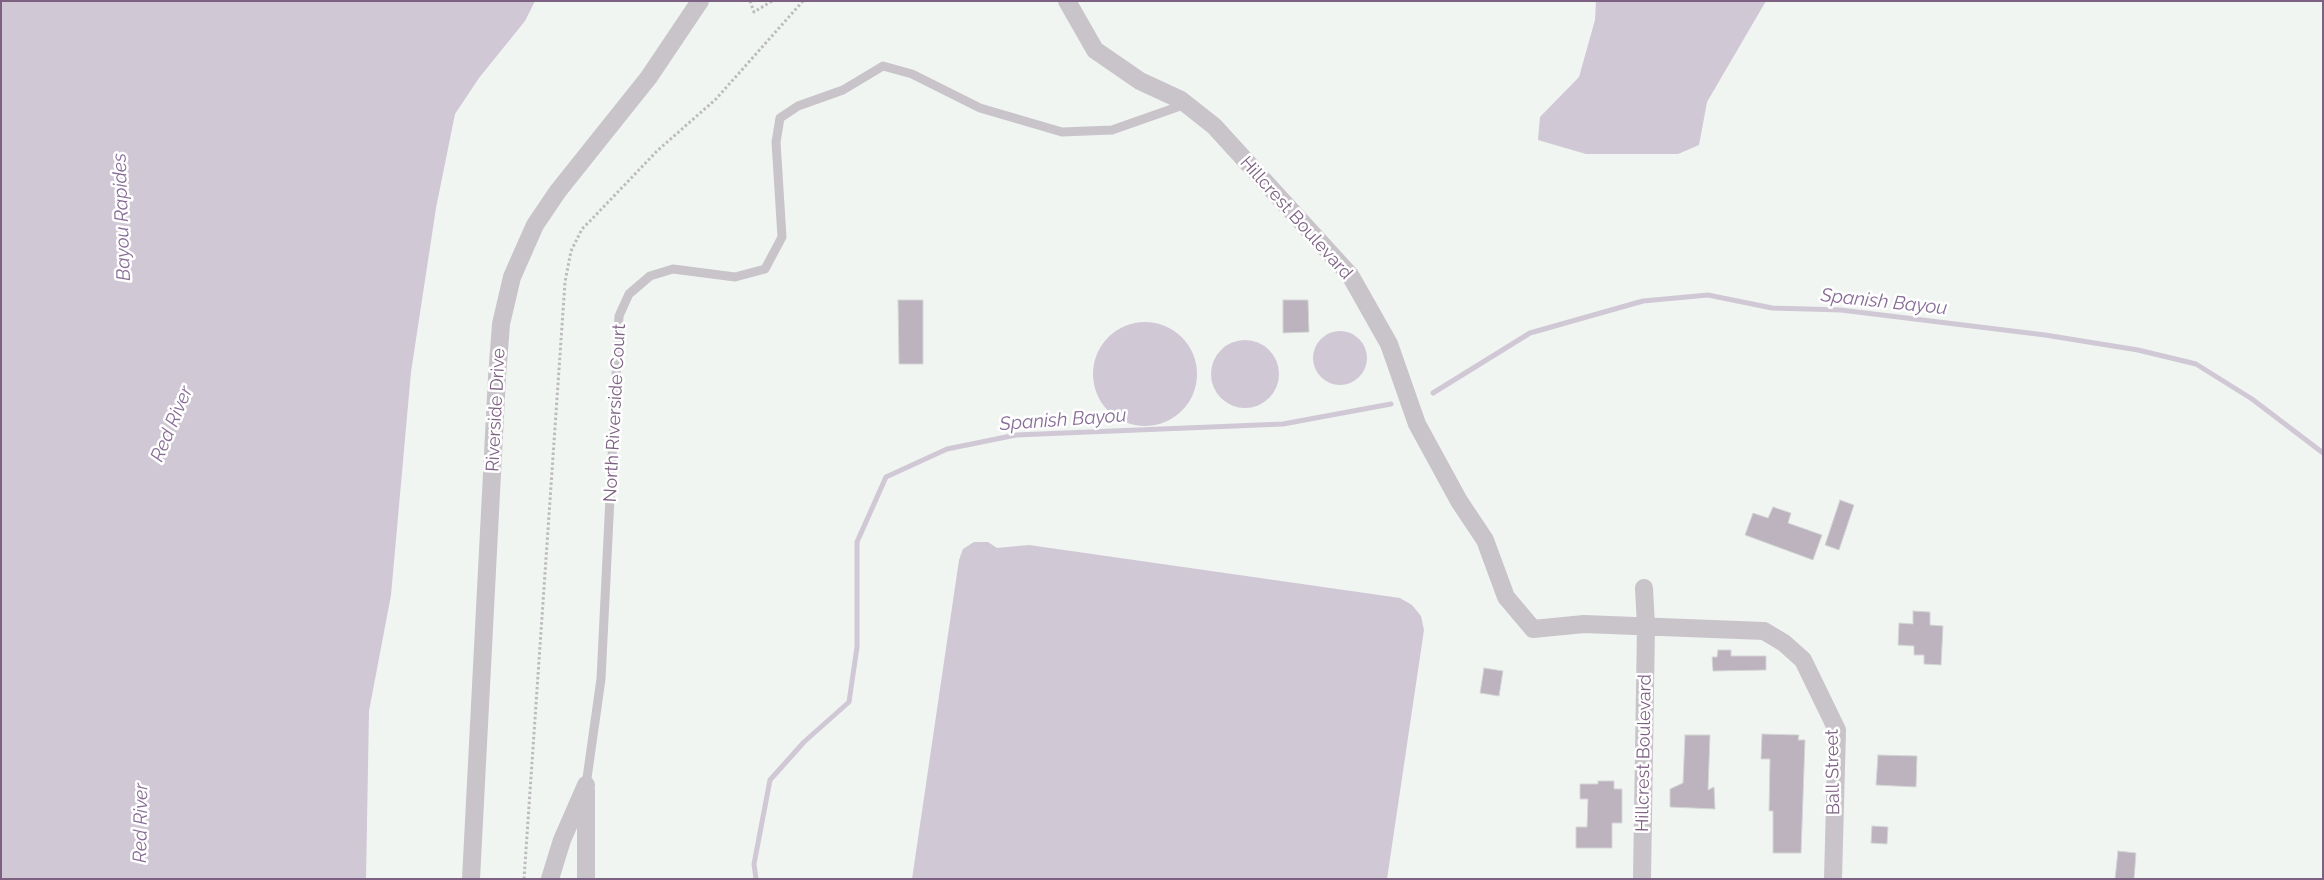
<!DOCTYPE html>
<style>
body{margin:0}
#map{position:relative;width:2324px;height:880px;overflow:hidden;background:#f0f5f2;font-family:Raleway,sans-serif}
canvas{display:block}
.frame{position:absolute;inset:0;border:2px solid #7d6183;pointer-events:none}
</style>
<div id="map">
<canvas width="2324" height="880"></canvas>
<div class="frame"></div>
</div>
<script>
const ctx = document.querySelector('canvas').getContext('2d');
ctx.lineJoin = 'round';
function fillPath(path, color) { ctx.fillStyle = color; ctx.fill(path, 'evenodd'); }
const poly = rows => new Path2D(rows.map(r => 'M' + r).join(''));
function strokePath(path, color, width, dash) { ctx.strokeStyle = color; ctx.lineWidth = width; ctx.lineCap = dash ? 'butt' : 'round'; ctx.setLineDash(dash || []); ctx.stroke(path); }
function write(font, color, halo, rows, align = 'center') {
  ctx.font = font + ' Raleway,sans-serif'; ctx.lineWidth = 5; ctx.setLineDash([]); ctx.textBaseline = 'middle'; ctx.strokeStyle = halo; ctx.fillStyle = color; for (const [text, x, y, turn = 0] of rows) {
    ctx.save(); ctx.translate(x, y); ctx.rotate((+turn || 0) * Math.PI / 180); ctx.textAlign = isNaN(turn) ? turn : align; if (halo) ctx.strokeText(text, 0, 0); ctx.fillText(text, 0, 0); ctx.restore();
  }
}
fillPath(poly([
 [1,1,535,1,525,21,479,78,455,114,436,208,411,372,391,595,369,711,366,879,1,879],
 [1596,1,1766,1,1707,102,1699,145,1678,154,1586,154,1538,140,1540,117,1579,77,1595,20],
 '1093 374a52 52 0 1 1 104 0a52 52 0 1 1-104 0Z',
 '1313 358a27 27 0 1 1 54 0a27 27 0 1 1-54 0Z',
 '1211 374a34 34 0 1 1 68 0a34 34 0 1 1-68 0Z',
 [974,542,988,542,997,548,1029,545,1400,598,1412,605,1421,616,1424,630,1387,879,912,879,959,560,963,549]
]), '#d0c8d5');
strokePath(poly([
 [1433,393,1530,333,1643,301,1708,295,1772,308,1841,310,2045,335,2138,350,2196,364,2252,399,2323,453],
 [756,879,754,864,770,780,804,742,849,702,857,647,857,542,886,477,947,449,1016,435,1283,424,1391,404]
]), '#d0c8d5', 5);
const building = poly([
 [898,300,923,300,923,364,899,364,898,300],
 [1283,300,1308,300,1309,332,1283,333,1283,300],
 [1840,500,1854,505,1839,550,1825,545,1840,500],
 [1773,507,1791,513,1788,523,1822,535,1813,560,1745,535,1753,513,1768,518,1773,507],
 [1913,611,1930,612,1930,625,1943,626,1941,665,1924,664,1924,655,1914,655,1914,646,1898,645,1899,623,1913,624,1913,611],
 [1718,650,1731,650,1731,656,1766,656,1766,670,1713,671,1712,657,1717,657,1718,650],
 [1484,668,1503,671,1499,696,1480,693,1484,668],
 [1762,734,1799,735,1798,740,1805,740,1801,853,1773,853,1773,811,1769,811,1770,759,1761,759,1762,734],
 [1685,735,1710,735,1708,790,1714,787,1715,809,1670,807,1670,789,1683,783,1685,735],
 [1878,755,1917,756,1916,787,1876,785,1878,755],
 [1598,781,1614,781,1614,789,1622,789,1622,823,1612,823,1612,848,1576,848,1576,827,1587,827,1588,799,1580,799,1580,784,1598,784,1598,781],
 [1872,826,1888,827,1887,844,1871,843,1872,826],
 [2118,851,2136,853,2134,879,2115,879,2118,851]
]);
fillPath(building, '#bcb3bf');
strokePath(building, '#d3d6d4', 1);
strokePath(poly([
 [750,1,754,12,772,1],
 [524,879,565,282,571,251,582,229,591,220,657,151,716,99,803,1]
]), '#bebabf', 3, [2.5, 2.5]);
strokePath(poly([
 [586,785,601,679,619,316,629,294,650,276,673,269,735,277,765,269,782,237,776,142,780,118,798,106,843,90,883,66,912,74,980,108,1062,132,1112,130,1186,104]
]), '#c9c3ca', 9);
strokePath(poly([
 [1067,1,1095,50,1140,81,1181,100,1214,126,1350,275,1389,344,1417,424,1459,501,1485,540,1506,597,1533,629,1584,624,1764,631,1784,643,1803,660,1837,730,1833,879],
 [586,790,586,879],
 [471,879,497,377,501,324,512,277,535,225,558,191,649,77,700,1],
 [550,879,562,840,586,785],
 [1642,879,1646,626,1644,588]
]), '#c9c3ca', 18);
write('18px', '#7d6183', '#fff', [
 ["Hillcrest Boulevard",1296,218,48],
 ["Riverside Drive",496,410,-87],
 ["North Riverside Court",615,413,-87],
 ["Hillcrest Boulevard",1644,753,-89],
 ["Ball Street",1833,772,-91]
]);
write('italic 19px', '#876b96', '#fff', [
 ["Bayou Rapides",122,217,-92],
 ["Spanish Bayou",1884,302,6],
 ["Spanish Bayou",1063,420,-4],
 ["Red River",172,424,-67],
 ["Red River",141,823,-89]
]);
</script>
